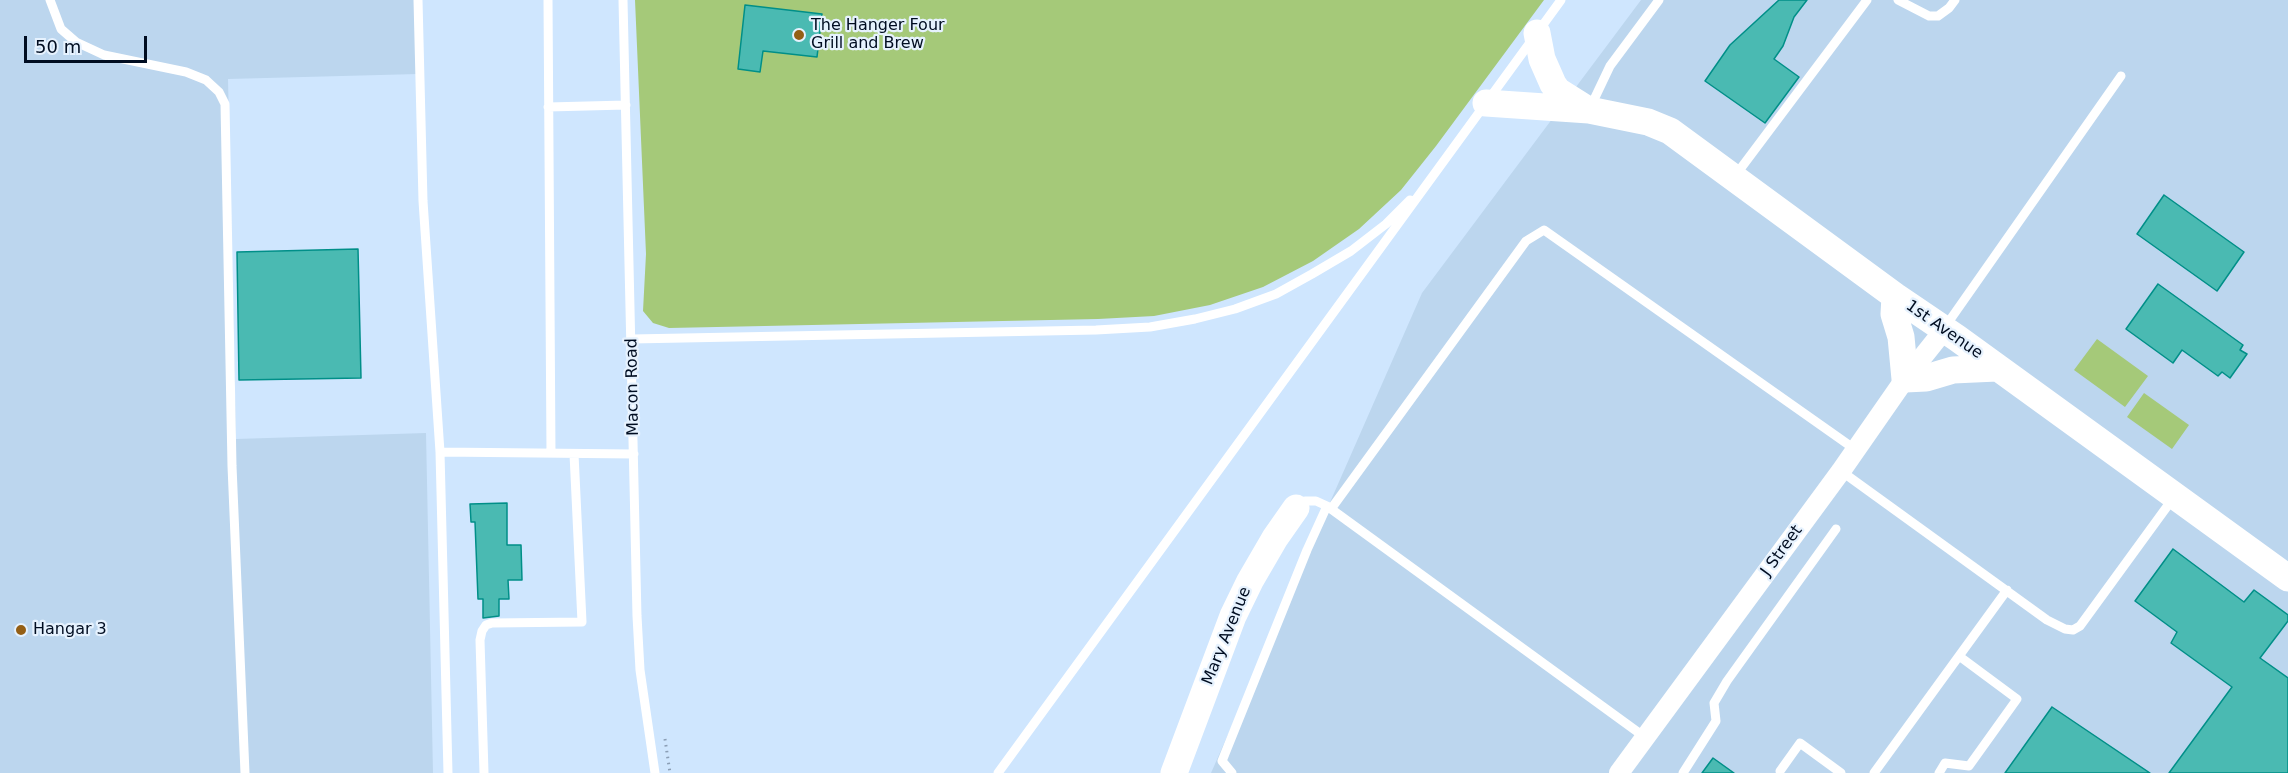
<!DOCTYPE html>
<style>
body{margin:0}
#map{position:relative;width:2288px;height:773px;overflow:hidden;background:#cfe6fe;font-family:"DejaVu Sans",sans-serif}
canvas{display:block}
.scale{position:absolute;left:24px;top:36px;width:123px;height:27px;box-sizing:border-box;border:3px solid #000d21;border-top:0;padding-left:8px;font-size:18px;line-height:21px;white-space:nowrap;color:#000d21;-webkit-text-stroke:4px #e6f2fe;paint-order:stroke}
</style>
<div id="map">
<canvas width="2288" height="773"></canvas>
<div class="scale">50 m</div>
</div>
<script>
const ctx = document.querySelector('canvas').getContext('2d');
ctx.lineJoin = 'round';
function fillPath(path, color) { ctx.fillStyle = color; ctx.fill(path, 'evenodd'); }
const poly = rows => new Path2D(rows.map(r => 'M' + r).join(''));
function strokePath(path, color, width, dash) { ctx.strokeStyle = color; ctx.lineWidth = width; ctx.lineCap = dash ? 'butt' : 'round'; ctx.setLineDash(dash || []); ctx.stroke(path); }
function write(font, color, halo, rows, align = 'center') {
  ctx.font = font + ' "DejaVu Sans",sans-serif'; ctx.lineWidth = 4.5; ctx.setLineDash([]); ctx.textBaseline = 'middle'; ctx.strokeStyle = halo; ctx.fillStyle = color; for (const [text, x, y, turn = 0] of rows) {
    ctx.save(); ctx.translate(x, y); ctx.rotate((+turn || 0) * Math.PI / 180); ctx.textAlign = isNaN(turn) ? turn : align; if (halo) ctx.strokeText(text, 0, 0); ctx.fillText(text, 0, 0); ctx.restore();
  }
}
fillPath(poly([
 [0,0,418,0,418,74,228,79,236,439,426,433,433,773,0,773],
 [1641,0,2288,0,2288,773,1211,773,1422,293]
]), '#bcd6ee');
fillPath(poly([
 [635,0,1544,0,1436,146,1401,190,1359,229,1313,261,1263,287,1210,305,1154,316,1098,319,669,328,653,323,643,311,646,254],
 [2097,339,2148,376,2125,407,2074,370],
 [2144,393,2189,425,2172,449,2127,417]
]), '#a5c979');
const building = poly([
 [1779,0,1807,0,1794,17,1783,46,1774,59,1799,77,1765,123,1705,81,1730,45,1779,0],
 [745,5,822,14,817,57,763,51,760,72,738,69,745,5],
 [2164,195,2244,252,2217,291,2137,234,2164,195],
 [358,249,361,378,239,380,237,252,358,249],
 [2158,284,2243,345,2240,350,2247,354,2230,378,2222,372,2218,376,2182,350,2173,363,2126,329,2158,284],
 [507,503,507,545,521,545,522,580,508,580,509,599,499,599,499,616,483,618,483,599,478,599,475,522,471,522,470,504,507,503],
 [2173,549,2244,602,2254,590,2288,615,2288,621,2260,658,2288,678,2288,773,2169,773,2232,687,2171,643,2177,632,2135,601,2173,549],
 [2052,707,2150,773,2005,773,2052,707],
 [1713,758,1734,773,1702,773,1713,758]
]);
fillPath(building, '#4abab2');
strokePath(building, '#008f88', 1.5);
strokePath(poly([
 [665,739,670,773]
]), '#8b9eb5', 3, [1.5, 4.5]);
strokePath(poly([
 [50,0,61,29,76,42,104,55,186,72,206,80,219,92,225,104,232,466,245,773],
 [418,0,423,201,440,452,634,454],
 [548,0,551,452],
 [623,0,637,616,640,670,655,773],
 [1898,0,1929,16,1938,16,1949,8,1955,0],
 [548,107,626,105],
 [1590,108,1610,66,1659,0],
 [1735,176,1867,0],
 [1945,327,2121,76],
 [632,339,1096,330,1150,327,1195,319,1235,309,1276,294,1312,274,1351,251,1386,224,1410,200],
 [440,452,448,773],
 [1841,471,2047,620,2065,629,2073,630,2080,626,2174,497],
 [1298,507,1305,501,1316,501,1327,506,1646,738],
 [1331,509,1526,241,1544,230,1856,450],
 [1780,771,1800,743,1841,773],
 [484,773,480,640,482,631,486,625,492,623,582,622,574,454],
 [998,773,1561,0],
 [1232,773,1222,761,1307,550,1327,506],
 [1683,773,1716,721,1714,703,1727,681,1836,529],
 [1874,773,2007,590],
 [1939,773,1945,763,1969,766,2017,699,1959,656]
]), '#fff', 9);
strokePath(poly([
 [1619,773,1841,471,1905,379,1944,330]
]), '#fff', 20);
strokePath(poly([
 [1537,33,1542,59,1553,84,1558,91,1585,108],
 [1486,103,1589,110,1648,122,1670,131,1895,296,1957,338,2288,578],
 [1895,296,1894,314,1901,337,1905,379,1926,378,1953,370,1997,368],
 [1174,773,1233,616,1250,581,1275,538,1296,508]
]), '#fff', 27);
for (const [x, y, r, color] of [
 [799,35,6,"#945f15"],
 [21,630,6,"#945f15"]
]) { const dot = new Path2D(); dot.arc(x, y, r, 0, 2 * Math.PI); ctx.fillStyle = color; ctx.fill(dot); strokePath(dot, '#e6f2fe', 2); }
write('16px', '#000d21', '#e6f2fe', [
 ["The Hanger Four",811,26],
 ["Grill and Brew",811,44],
 ["Hangar 3",33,630]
], 'left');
write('16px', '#000d21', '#e6f2fe', [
 ["1st Avenue",1944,330,35],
 ["Macon Road",633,387,-91],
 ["J Street",1782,551,-54],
 ["Mary Avenue",1227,636,-68]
]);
</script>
